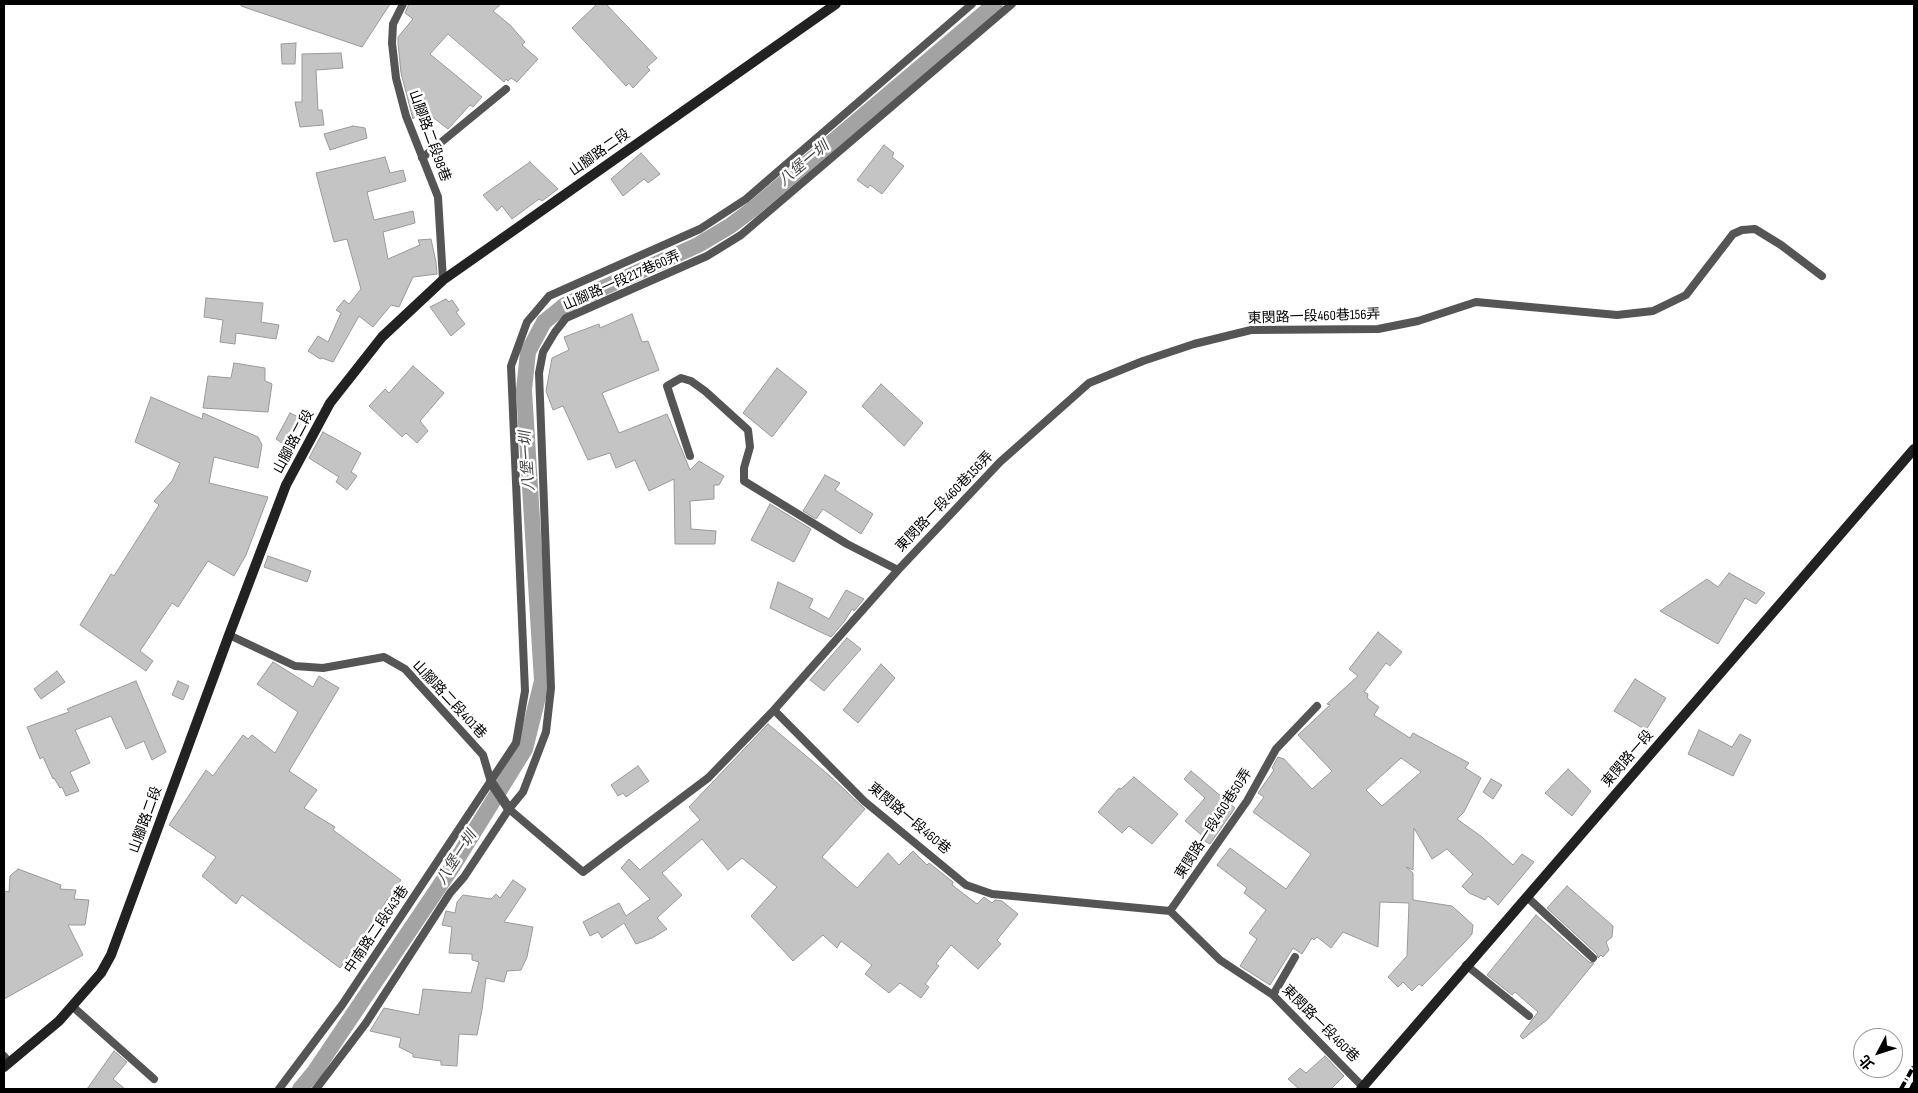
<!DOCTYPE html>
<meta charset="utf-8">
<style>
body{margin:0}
#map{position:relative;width:1918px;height:1093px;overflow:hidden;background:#fff;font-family:"Sofia Sans Condensed","Noto Sans TC",sans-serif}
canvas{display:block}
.frame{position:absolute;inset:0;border:5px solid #000;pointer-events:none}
.north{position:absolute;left:1853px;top:1028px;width:50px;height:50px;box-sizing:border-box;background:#fff;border:1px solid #999;border-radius:50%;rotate:230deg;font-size:14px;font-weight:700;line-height:20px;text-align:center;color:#000}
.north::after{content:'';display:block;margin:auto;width:18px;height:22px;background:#000;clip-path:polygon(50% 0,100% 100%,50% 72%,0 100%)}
</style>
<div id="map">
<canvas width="1918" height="1093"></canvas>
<div class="frame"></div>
<div class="north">北</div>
</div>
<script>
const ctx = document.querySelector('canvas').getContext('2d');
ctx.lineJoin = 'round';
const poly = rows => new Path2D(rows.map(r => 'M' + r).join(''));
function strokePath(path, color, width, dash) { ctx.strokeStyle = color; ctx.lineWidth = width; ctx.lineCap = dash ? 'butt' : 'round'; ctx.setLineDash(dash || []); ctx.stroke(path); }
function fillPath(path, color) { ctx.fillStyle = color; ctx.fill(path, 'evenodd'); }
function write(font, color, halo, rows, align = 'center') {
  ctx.font = font + ' "Sofia Sans Condensed","Noto Sans TC",sans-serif'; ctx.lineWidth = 5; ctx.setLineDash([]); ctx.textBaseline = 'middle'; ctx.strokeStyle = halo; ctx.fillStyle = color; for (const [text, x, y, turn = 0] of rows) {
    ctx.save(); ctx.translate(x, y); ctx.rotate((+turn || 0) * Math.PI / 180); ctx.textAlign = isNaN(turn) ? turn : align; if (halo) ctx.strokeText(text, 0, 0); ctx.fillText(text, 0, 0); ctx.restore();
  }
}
strokePath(poly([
 [300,1089,315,1071,451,869,525,749,542,681,524,390,528,352,544,322,565,305,698,245,730,226,754,208,995,4]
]), '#a3a3a3', 16);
const building = poly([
 [241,4,390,4,362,47,241,6,241,4],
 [409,4,501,4,493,11,510,25,525,42,522,45,538,59,517,82,511,78,508,81,506,79,504,82,448,34,430,54,482,97,473,107,470,105,448,129,422,109,413,119,401,73,398,43,398,37,413,19,405,13,409,4],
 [597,4,606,4,657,58,647,67,650,70,633,88,629,83,626,86,572,28,597,4],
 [296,43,295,64,282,64,281,44,296,43],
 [341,53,343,68,316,70,318,110,322,110,324,125,300,127,295,102,302,102,302,54,341,53],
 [353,126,365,128,367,138,330,150,324,134,353,126],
 [884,145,894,153,892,157,904,166,882,194,870,185,868,188,857,180,884,145],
 [641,153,660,174,648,183,644,179,623,196,611,179,641,153],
 [385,157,390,173,403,170,406,181,367,192,374,220,413,211,415,223,383,232,388,259,420,245,418,240,431,239,436,262,437,274,413,277,399,307,391,305,373,327,359,316,333,362,322,358,320,359,308,351,318,336,328,342,341,313,336,310,344,300,349,304,361,289,347,239,334,242,316,173,385,157],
 [530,162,558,189,542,201,539,199,512,219,502,206,497,211,483,195,530,162],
 [206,298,263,303,261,322,279,325,276,339,236,333,235,344,220,342,223,320,204,317,206,298],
 [446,299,449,302,452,300,459,310,456,312,465,324,451,336,430,307,446,299],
 [632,314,642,342,648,341,659,370,602,393,619,433,667,414,690,470,699,461,724,476,719,485,714,485,714,499,690,501,691,529,716,531,715,544,675,544,674,479,649,491,635,460,616,468,610,453,588,460,563,406,553,410,546,391,552,358,569,350,564,337,599,324,600,328,632,314],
 [234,363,265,368,265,381,272,384,268,412,203,408,208,376,231,378,234,363],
 [413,366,444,393,420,421,428,431,417,443,406,433,402,437,369,406,385,389,389,393,413,366],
 [777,368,807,392,772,437,743,413,777,368],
 [881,384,923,423,904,446,862,406,881,384],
 [151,397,202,419,203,413,258,437,262,445,258,468,214,457,209,483,268,497,246,555,234,576,208,561,178,607,172,603,140,651,153,661,146,671,80,625,111,574,114,576,159,505,154,501,172,481,180,463,135,442,151,397],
 [290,413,303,419,288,447,276,439,290,413],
 [323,432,361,453,351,472,357,476,347,490,336,482,339,477,309,458,323,432],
 [825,475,840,483,835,490,873,514,861,534,823,509,816,519,803,511,825,475],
 [770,504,811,529,794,562,751,540,770,504],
 [268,556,311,571,307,582,264,567,268,556],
 [1729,573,1765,593,1756,604,1745,598,1718,644,1660,611,1707,579,1718,587,1729,573],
 [778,582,813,599,809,608,829,619,846,590,864,599,854,611,852,609,844,622,831,637,770,608,778,582],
 [1378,632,1402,652,1390,666,1386,663,1364,692,1368,694,1367,698,1379,707,1374,715,1410,738,1413,733,1469,763,1465,768,1481,778,1464,812,1457,819,1482,837,1513,865,1522,854,1534,862,1498,905,1488,896,1485,900,1469,893,1462,886,1473,874,1447,849,1432,859,1414,828,1413,870,1406,867,1413,873,1413,900,1452,906,1473,925,1472,934,1465,942,1422,986,1419,984,1412,991,1403,982,1398,987,1388,977,1407,956,1409,903,1380,902,1378,947,1343,932,1331,948,1317,937,1314,940,1312,938,1302,954,1293,948,1270,985,1240,966,1257,939,1249,933,1266,910,1244,893,1247,888,1217,865,1230,848,1286,889,1311,854,1253,812,1264,797,1258,793,1274,770,1272,768,1278,757,1284,759,1312,789,1332,771,1298,735,1330,705,1327,704,1358,676,1349,669,1378,632],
 [1401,758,1421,772,1382,806,1366,790,1401,758],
 [847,638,861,649,824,691,810,680,847,638],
 [273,662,313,687,319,676,339,688,289,771,317,790,304,808,335,827,333,830,401,880,340,968,242,895,236,904,202,876,216,857,169,825,206,770,213,776,243,735,248,739,252,735,275,753,298,712,257,684,273,662],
 [881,664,895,678,858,723,843,710,881,664],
 [57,671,65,682,41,699,34,689,57,671],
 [1635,679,1666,698,1646,730,1614,711,1635,679],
 [136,681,166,752,152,760,144,741,126,749,111,716,75,730,90,763,70,772,79,791,66,796,62,787,60,788,54,778,53,779,43,757,40,759,27,727,69,712,67,709,136,681],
 [178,681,189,686,183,700,172,695,178,681],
 [768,724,830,776,865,809,822,857,857,888,888,853,899,865,913,851,927,865,929,863,953,882,952,885,977,904,984,897,992,903,995,900,1002,901,1018,914,997,940,1001,944,978,969,951,945,936,964,939,966,925,984,929,987,921,998,900,983,889,993,865,974,872,965,841,941,837,948,823,935,793,961,751,916,777,887,742,858,728,870,702,839,662,873,682,895,657,918,667,929,652,938,636,944,624,923,602,938,598,932,590,936,583,922,619,903,626,916,650,899,621,868,629,859,640,870,700,820,689,807,768,724],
 [1699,730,1732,747,1740,734,1751,740,1733,776,1688,754,1699,730],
 [638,766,649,781,626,797,623,793,618,796,611,785,638,766],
 [1568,769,1591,791,1572,816,1545,793,1568,769],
 [1191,771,1235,808,1210,844,1203,840,1205,838,1185,821,1205,798,1184,779,1191,771],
 [1134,777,1178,814,1152,844,1129,826,1122,833,1098,812,1119,788,1121,789,1134,777],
 [1491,779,1502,785,1493,799,1483,792,1491,779],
 [18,869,61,885,60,889,76,890,74,899,89,900,85,925,68,925,83,955,4,999,4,891,9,892,10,876,18,869],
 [513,880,526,889,504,922,533,927,527,957,521,970,507,971,504,982,486,978,482,1010,477,1035,459,1034,457,1066,441,1065,441,1061,413,1057,413,1054,399,1047,401,1038,370,1031,384,1008,419,1015,423,989,471,993,479,962,472,960,472,954,449,953,452,927,442,925,446,911,455,913,457,902,463,895,491,899,496,894,500,898,513,880],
 [1567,886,1613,926,1612,937,1606,942,1609,950,1603,957,1601,955,1598,958,1597,954,1547,908,1567,886],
 [1536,915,1589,962,1594,963,1548,1019,1523,1039,1520,1036,1538,1012,1515,992,1512,995,1487,975,1536,915],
 [114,1051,127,1062,113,1079,125,1089,87,1089,114,1051],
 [1325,1056,1344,1076,1331,1089,1299,1089,1288,1079,1300,1068,1306,1073,1325,1056]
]);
fillPath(building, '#c4c4c4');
strokePath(building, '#999', 1);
strokePath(poly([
 [403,4,393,24,392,43,396,78,406,116,438,197,443,280],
 [422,158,506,89],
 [690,456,667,386,681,378,691,381,705,391,748,430,750,447,744,468,744,481,847,544,898,570],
 [229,635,295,666,323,668,384,657,405,669,483,755,491,782],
 [774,710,898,570,1000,462,1089,383,1143,361,1194,344,1251,330,1378,329,1418,321,1476,302,1617,315,1653,311,1686,295,1733,234,1742,230,1755,229,1781,245,1822,276],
 [509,809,583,872,708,778,774,710,864,801,966,885,992,894,1170,911,1220,960,1273,995,1363,1087],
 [1527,897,1593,958],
 [1170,911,1247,801,1276,749,1317,706],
 [1466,965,1529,1016],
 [1273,995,1295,957],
 [72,1006,154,1079],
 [4,1056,9,1062],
 [279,1089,342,1005,516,743,525,691,511,366,527,322,549,296,700,229,746,199,972,4],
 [316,1089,366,1023,450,893,464,877,509,809,523,792,546,732,551,688,539,373,543,352,555,332,566,318,707,256,741,235,1012,4]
]), '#555', 8);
strokePath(poly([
 [491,782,509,809]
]), '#555', 10);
strokePath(poly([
 [4,1067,59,1021,101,973,111,955,229,635,286,485,330,403,382,337,443,280,836,4],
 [1361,1089,1914,449]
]), '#222', 10);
strokePath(poly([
 [1901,1089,1914,1066],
 [1911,1089,1914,1083]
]), '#000', 4, [8, 2.5, 1, 2.5]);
write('14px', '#000', '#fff', [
 ["山腳路二段98巷",429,136,70],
 ["山腳路二段",600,153,-35],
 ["山腳路一段217巷60弄",622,281,-24],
 ["東閔路一段460巷156弄",1314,317,-2],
 ["山腳路二段",294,442,-62],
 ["東閔路一段460巷156弄",945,502,-46],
 ["山腳路二段401巷",449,700,47],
 ["東閔路一段",1628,759,-49],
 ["東閔路一段460巷",909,819,40],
 ["山腳路二段",146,820,-70],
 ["東閔路一段460巷50弄",1214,824,-57],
 ["中南路二段643巷",377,930,-56],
 ["東閔路一段460巷",1320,1024,45]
]);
write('italic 15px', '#444', '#fff', [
 ["八堡一圳",804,164,-40],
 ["八堡一圳",528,461,-94],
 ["八堡一圳",457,858,-57]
]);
</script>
